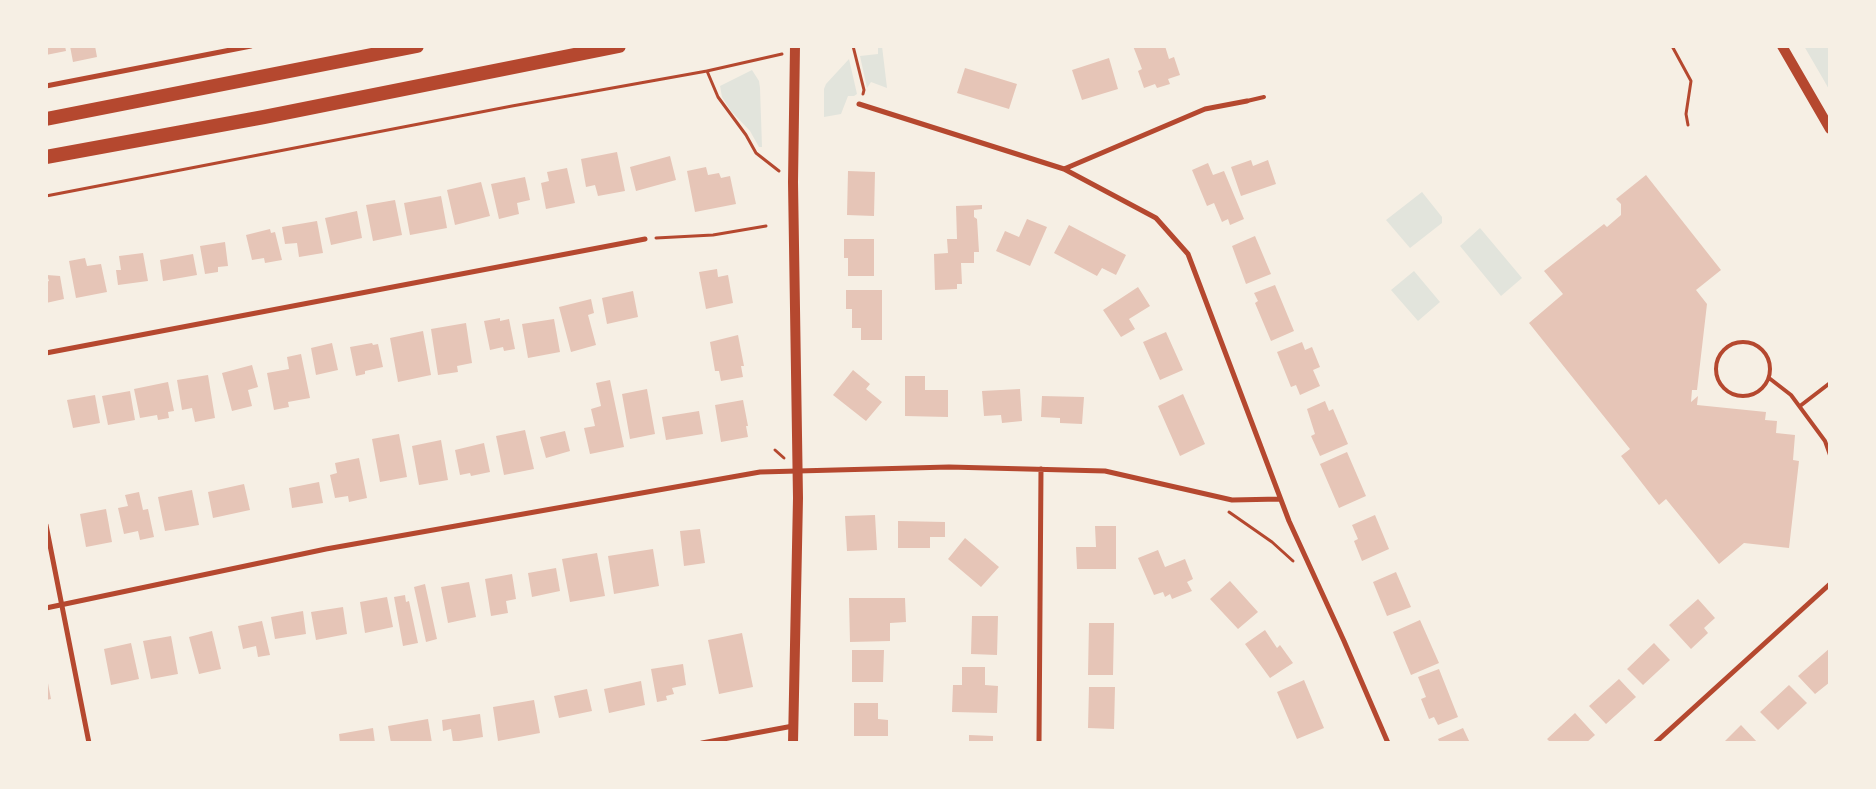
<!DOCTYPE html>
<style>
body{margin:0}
#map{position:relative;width:1876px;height:789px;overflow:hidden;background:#f6efe4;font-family:"Asap Condensed",sans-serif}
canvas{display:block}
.frame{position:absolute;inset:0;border:48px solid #f6efe4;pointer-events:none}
</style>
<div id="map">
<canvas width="1876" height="789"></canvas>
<div class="frame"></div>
</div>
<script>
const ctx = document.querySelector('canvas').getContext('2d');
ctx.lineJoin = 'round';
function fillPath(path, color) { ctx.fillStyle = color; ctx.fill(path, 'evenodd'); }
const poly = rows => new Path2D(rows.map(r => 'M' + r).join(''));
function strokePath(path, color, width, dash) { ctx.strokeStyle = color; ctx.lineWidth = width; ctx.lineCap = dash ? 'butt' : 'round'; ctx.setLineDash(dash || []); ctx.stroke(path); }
fillPath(poly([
 [878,46,882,46,887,88,871,82,867,88,860,56,878,54],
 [1804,46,1830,46,1830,91,1822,77],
 [849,59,857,94,854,96,848,96,841,114,824,117,824,89,826,84],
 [752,70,759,81,760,88,762,147,759,147,750,131,731,111,722,97,720,86],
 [1422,192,1442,217,1442,223,1410,248,1386,220],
 [1480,228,1522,278,1501,296,1460,246],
 [1414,271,1440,302,1418,321,1391,290]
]), '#e2e4dc');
fillPath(poly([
 [46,46,65,46,66,51,46,55],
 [70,46,95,46,97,57,73,62],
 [1133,46,1165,46,1169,59,1174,57,1180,75,1168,79,1170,84,1157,88,1155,84,1144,88,1138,71,1142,69],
 [1109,58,1118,89,1082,100,1072,70],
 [965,68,1017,84,1009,109,957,93],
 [617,152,625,191,598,196,595,185,586,187,581,159],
 [670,156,676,180,636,191,630,167],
 [1251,160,1253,166,1268,160,1276,184,1241,196,1231,167],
 [1208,163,1213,175,1224,171,1244,219,1230,225,1228,219,1222,222,1214,203,1207,206,1192,170],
 [706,167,708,175,719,173,721,178,730,176,736,204,695,212,687,171],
 [567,168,575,203,546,209,541,183,549,181,547,172],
 [848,171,875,172,874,216,847,215],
 [1646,175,1721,270,1696,290,1707,304,1697,390,1692,390,1691,402,1698,396,1697,405,1766,412,1765,420,1777,421,1776,433,1795,435,1793,460,1799,461,1789,548,1744,543,1719,564,1666,499,1659,505,1621,456,1630,449,1529,323,1563,294,1544,271,1604,224,1607,227,1621,215,1621,204,1616,199],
 [525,177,530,200,517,203,519,214,499,219,491,184],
 [481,182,490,216,455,225,447,190],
 [441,196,447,228,410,235,404,203],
 [395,200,402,235,373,241,366,205],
 [982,205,982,209,974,210,974,217,977,219,979,252,974,252,974,263,961,263,962,284,957,284,957,289,935,290,934,254,948,253,947,239,957,239,956,206],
 [357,211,362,238,331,245,325,218],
 [1027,219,1047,227,1030,266,996,251,1005,231,1019,237],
 [317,221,323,253,299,257,297,243,285,244,282,227],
 [1069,225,1126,255,1116,275,1102,268,1097,276,1054,253],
 [270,229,271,233,275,232,282,260,265,263,264,258,252,260,246,235],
 [1255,236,1271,274,1246,284,1232,246],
 [844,239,874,239,874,276,848,276,848,258,844,258],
 [225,242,228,266,218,267,218,272,205,274,200,246],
 [143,253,148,281,118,285,116,270,121,270,119,256],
 [193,254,197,275,163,281,160,260],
 [85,258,87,266,101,264,107,292,76,298,69,261],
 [717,269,718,277,728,275,733,303,706,309,699,272],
 [47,275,60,276,64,299,46,303,46,282,49,281],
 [1275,285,1294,331,1271,341,1255,303,1258,301,1254,293],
 [1138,287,1150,306,1129,319,1135,329,1121,337,1103,310],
 [846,290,882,290,882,340,861,340,861,328,852,328,852,309,846,309],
 [633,291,638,317,607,324,602,298],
 [591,299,594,313,588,315,596,345,571,352,559,307],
 [500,318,500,321,509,319,515,349,504,351,503,347,490,350,484,321],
 [554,319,560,352,528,358,522,324],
 [466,323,472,363,457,366,458,372,438,375,431,329],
 [423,331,431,375,398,382,390,338],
 [1166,332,1183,370,1160,380,1143,342],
 [738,335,744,366,741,366,743,377,721,381,719,371,715,371,710,342],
 [1302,342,1305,350,1312,347,1320,367,1313,370,1320,386,1300,395,1296,385,1291,387,1277,352],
 [332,343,338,370,316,375,311,348],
 [372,343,373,345,378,344,383,367,365,371,365,374,356,376,350,347],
 [301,354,310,398,288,402,289,407,274,410,267,373,289,369,287,357],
 [252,365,258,387,248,390,252,406,232,411,222,373],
 [853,370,870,384,866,389,882,402,866,421,833,395],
 [208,375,215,418,195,422,192,408,182,410,177,380],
 [905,376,925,376,925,390,948,390,948,417,905,416],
 [610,380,624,447,590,454,584,428,595,426,591,409,601,406,596,383],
 [168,382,174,411,168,412,169,418,158,420,157,415,140,418,134,389],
 [647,389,655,434,630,439,622,394],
 [1020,389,1022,421,1002,423,1001,415,984,416,982,391],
 [130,391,135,420,108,425,102,396],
 [1183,394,1205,444,1180,456,1158,406],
 [95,395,100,423,73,428,67,400],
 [1042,396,1084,397,1082,424,1060,423,1060,418,1041,417],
 [743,400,748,426,746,426,748,437,721,442,715,405],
 [1325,401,1329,411,1333,409,1348,444,1320,456,1311,436,1315,434,1307,409],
 [699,411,703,434,666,440,662,417],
 [525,430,534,469,504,475,496,436],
 [565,431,570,451,546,458,540,437],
 [399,434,407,477,380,482,372,439],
 [441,440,448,480,419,485,412,446],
 [484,443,490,472,471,476,470,473,460,475,455,450],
 [1347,452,1366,496,1339,508,1320,464],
 [359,458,367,498,349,502,348,496,335,498,330,475,337,473,335,463],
 [319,482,323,503,292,508,289,488],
 [244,484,250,510,213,518,208,492],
 [192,490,199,525,165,531,158,497],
 [139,492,143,510,148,509,154,537,140,540,138,531,124,534,118,508,128,506,125,495],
 [106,509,112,542,86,547,80,514],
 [875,515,877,550,847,551,845,516],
 [1375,515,1389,549,1362,561,1354,541,1358,539,1352,525],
 [898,521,945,522,945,537,930,537,930,548,898,548],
 [1095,526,1116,526,1116,569,1077,569,1076,547,1096,547],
 [700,529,705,563,684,566,680,531],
 [965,538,999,567,981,587,948,559],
 [653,549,659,586,614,594,608,556],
 [1158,550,1165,567,1185,559,1193,579,1187,582,1192,591,1172,599,1170,594,1165,597,1163,592,1154,595,1138,558],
 [597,553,605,596,570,602,562,559],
 [556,568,560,591,532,597,528,573],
 [1396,572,1411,607,1387,616,1373,582],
 [512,574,516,599,506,601,508,613,491,616,485,579],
 [1230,581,1258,612,1238,629,1210,599],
 [469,582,476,617,448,623,441,587],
 [425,584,437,639,426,642,414,587],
 [405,595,406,602,409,601,418,643,403,646,394,597],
 [387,597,393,627,365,633,360,602],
 [849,598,905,598,906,622,890,623,890,641,850,642],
 [1698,599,1715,618,1704,628,1708,633,1691,649,1669,625],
 [343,607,347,634,316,640,311,612],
 [303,611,306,634,275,639,271,617],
 [972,616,998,616,997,655,971,654],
 [1420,620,1439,663,1411,675,1393,632],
 [262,621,270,655,258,657,256,646,243,649,238,626],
 [1089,623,1114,623,1113,675,1088,675],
 [1265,630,1277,648,1280,645,1293,663,1270,678,1245,644],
 [212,631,221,669,199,674,189,637],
 [742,633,753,687,719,694,708,640],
 [171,636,178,674,151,679,143,641],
 [131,643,139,679,111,685,104,649],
 [1654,643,1670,660,1643,685,1627,669],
 [1830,648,1830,682,1815,694,1798,676],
 [852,650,884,650,883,682,852,682],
 [683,664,686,685,672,688,674,694,666,696,667,700,657,702,651,669],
 [962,667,985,667,985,685,998,686,997,713,952,712,953,685,962,685],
 [1439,669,1458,717,1438,725,1434,717,1429,719,1421,699,1426,697,1418,677],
 [47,678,51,699,46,700,46,679],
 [1619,679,1636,697,1606,724,1589,706],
 [1304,680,1324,728,1297,739,1277,692],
 [641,681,645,705,609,713,604,689],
 [1789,685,1807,703,1778,730,1760,712],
 [1089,687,1115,687,1114,729,1088,728],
 [587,689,592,711,559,718,554,696],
 [534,700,540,733,498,741,493,707],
 [854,703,878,703,878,719,888,720,888,736,854,736],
 [1575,713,1595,735,1586,743,1551,743,1547,739],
 [480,714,483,737,453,742,451,729,443,731,442,720],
 [428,719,432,743,391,743,388,726],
 [1741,725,1758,743,1723,743],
 [373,728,375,743,340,743,339,734],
 [1463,728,1470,743,1440,743,1438,739],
 [969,735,993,736,993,743,969,743]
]), '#e6c5b7');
strokePath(poly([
 [853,46,864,90,863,94],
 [1672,46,1691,81,1686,114,1688,125],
 [1829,46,1830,48],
 [707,71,718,97,746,135,756,153,779,171],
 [46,196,512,106,707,71,782,54],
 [656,238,713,235,766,226],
 [775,450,784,458],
 [1229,512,1272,542,1293,561]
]), '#b5482f', 3);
strokePath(poly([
 [1247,101,1264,97],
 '1716 369a27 27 0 1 1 54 0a27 27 0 1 1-54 0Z',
 [1769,378,1791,395,1825,441,1830,455],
 [1800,406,1830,383]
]), '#b5482f', 4);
strokePath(poly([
 [46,86,251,46],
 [859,104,1064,169,1156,218,1188,254,1289,521,1344,641,1388,743],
 [1064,169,1205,109,1247,101],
 [46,353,645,239],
 [46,525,89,743],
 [46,608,326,549,760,472,949,467,1105,471,1232,500,1280,499],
 [702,743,793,726],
 [1039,743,1041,469],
 [1655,743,1830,584]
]), '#b5482f', 5);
strokePath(poly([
 [1782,46,1830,129],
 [793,743,798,498,793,182,795,46]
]), '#b5482f', 10);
strokePath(poly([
 [46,119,417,46],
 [46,157,264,117,619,46]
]), '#b5482f', 14);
</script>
